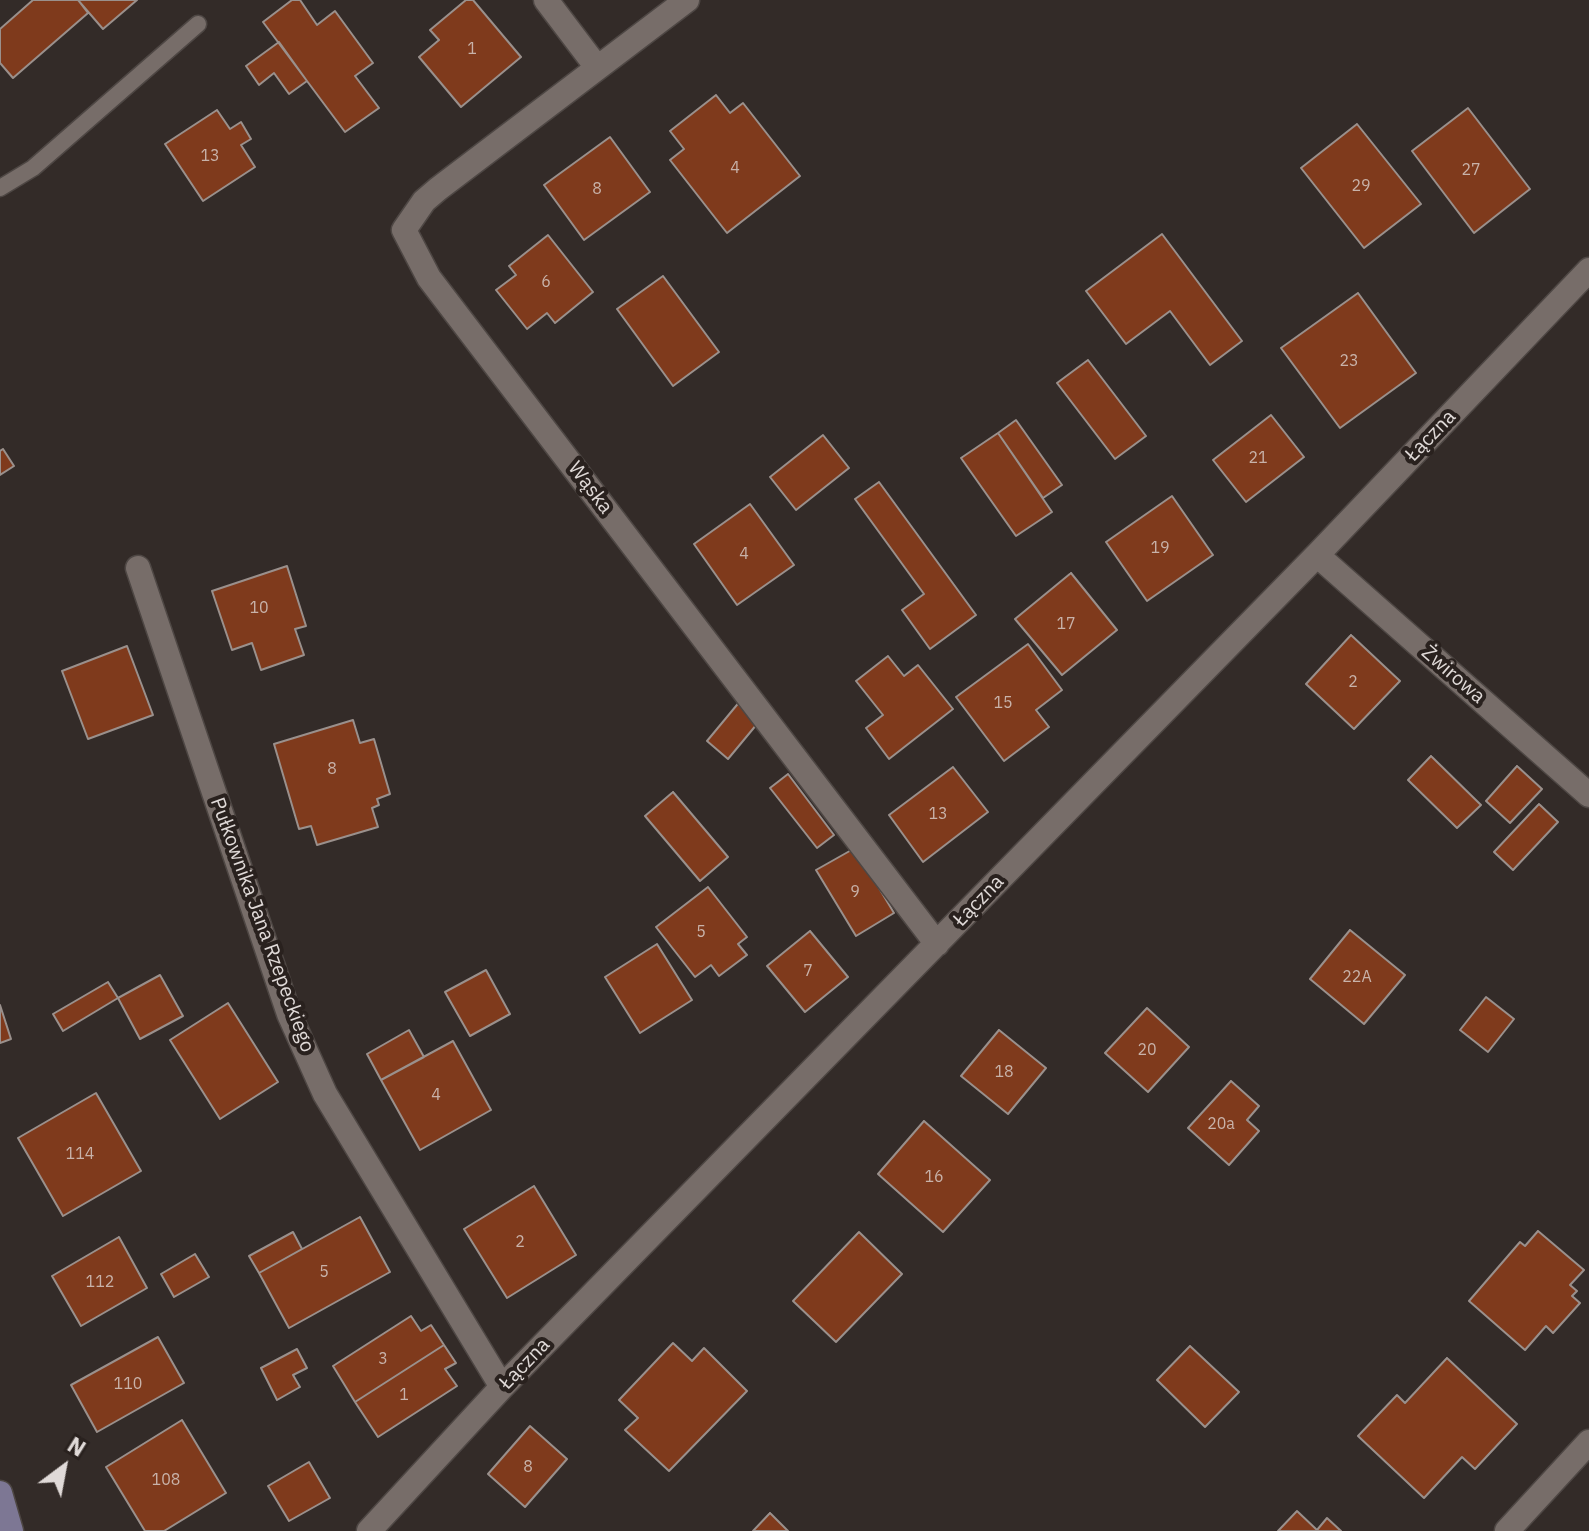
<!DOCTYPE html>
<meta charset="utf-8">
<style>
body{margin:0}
#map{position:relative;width:1589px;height:1531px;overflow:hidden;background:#332b28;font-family:"IBM Plex Sans",sans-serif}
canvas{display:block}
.north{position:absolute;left:24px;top:1427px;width:80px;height:80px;-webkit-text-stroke:6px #29211e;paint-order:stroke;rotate:32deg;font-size:22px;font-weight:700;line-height:32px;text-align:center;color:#e0dad8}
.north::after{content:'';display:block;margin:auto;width:28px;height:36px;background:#e0dad8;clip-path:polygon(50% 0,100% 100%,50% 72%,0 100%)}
</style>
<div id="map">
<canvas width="1589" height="1531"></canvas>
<div class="north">N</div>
</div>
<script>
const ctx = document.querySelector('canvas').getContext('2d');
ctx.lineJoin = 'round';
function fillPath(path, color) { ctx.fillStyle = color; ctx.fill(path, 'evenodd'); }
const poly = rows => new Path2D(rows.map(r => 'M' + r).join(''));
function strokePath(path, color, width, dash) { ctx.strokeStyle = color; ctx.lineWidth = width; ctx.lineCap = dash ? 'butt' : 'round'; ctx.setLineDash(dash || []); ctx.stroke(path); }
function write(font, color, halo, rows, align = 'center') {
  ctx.font = font + ' "IBM Plex Sans",sans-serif'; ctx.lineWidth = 8; ctx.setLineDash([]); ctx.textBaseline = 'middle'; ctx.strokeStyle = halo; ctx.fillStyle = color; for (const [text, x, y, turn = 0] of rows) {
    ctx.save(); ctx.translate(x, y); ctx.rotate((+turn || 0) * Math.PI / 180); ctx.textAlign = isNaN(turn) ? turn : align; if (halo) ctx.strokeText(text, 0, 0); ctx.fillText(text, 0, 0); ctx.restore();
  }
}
const building = poly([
 [33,0,78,0,88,13,13,78,0,63,0,29,33,0],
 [78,0,137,0,103,29,78,0],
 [292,0,300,0,317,25,335,11,373,63,355,76,379,108,345,132,263,22,292,0],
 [466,0,473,0,521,57,461,107,419,57,439,40,430,30,466,0],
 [279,42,307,81,289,94,274,73,259,85,246,66,279,42],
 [716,95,730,113,743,103,800,176,727,233,670,160,684,149,670,131,716,95],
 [1468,108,1530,189,1474,233,1412,151,1468,108],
 [217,110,230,129,241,122,251,139,241,145,255,167,203,201,165,144,217,110],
 [1357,124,1421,204,1364,248,1301,168,1357,124],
 [610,137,650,192,584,240,544,185,610,137],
 [1162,234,1242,341,1210,365,1170,311,1126,344,1086,291,1162,234],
 [548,235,593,292,555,323,547,313,527,329,496,290,516,275,509,266,548,235],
 [663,276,719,352,673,386,617,309,663,276],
 [1358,293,1416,373,1340,428,1281,348,1358,293],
 [1088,360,1146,436,1115,459,1057,383,1088,360],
 [1271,415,1304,457,1246,502,1213,460,1271,415],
 [1016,420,1062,485,1043,498,998,433,1016,420],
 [998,433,1052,512,1016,536,961,458,998,433],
 [823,435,849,468,796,510,770,477,823,435],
 [3,449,14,466,0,475,0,451,3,449],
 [879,482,976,615,930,649,902,610,924,594,855,499,879,482],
 [1172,496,1213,555,1147,601,1106,542,1172,496],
 [750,504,794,565,737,605,694,544,750,504],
 [287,566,306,626,295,629,304,655,261,670,252,643,232,650,212,591,287,566],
 [1071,573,1117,630,1062,675,1015,619,1071,573],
 [1351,635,1400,681,1354,729,1306,684,1351,635],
 [1028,644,1062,690,1036,710,1049,727,1004,761,956,697,1028,644],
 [127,646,153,715,88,739,62,671,127,646],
 [888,656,904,676,918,665,953,709,889,759,866,728,883,715,856,681,888,656],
 [741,700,762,718,728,759,707,741,741,700],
 [353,720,360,743,374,739,390,794,377,799,379,805,372,808,378,827,317,845,311,826,299,829,274,744,353,720],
 [1431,756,1481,805,1457,828,1408,780,1431,756],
 [1517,766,1542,789,1510,823,1486,801,1517,766],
 [953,767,988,812,923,862,889,815,953,767],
 [788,774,834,835,817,848,770,788,788,774],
 [673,792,728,857,700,881,645,816,673,792],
 [1539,804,1558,822,1513,870,1494,852,1539,804],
 [855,848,894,913,856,936,816,870,855,848],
 [708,887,747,937,738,944,747,955,719,976,711,965,695,977,656,927,708,887],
 [1350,930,1405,975,1364,1024,1310,979,1350,930],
 [810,931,848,977,805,1012,767,966,810,931],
 [657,944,692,1000,640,1033,605,977,657,944],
 [486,970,510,1014,470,1036,445,992,486,970],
 [160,975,183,1016,140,1039,118,998,160,975],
 [108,982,118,998,63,1031,53,1014,108,982],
 [1486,997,1514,1019,1488,1052,1460,1030,1486,997],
 [228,1003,278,1082,220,1119,170,1040,228,1003],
 [0,1005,11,1039,0,1043,0,1005],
 [1147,1008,1189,1047,1148,1092,1105,1053,1147,1008],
 [409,1030,424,1057,381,1080,367,1054,409,1030],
 [999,1030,1046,1068,1008,1114,961,1076,999,1030],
 [453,1041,491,1110,420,1150,381,1080,453,1041],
 [1231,1081,1259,1106,1247,1120,1259,1131,1229,1165,1188,1128,1231,1081],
 [96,1093,141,1171,63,1216,18,1138,96,1093],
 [924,1121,990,1180,943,1232,878,1174,924,1121],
 [534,1186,576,1255,507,1298,464,1229,534,1186],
 [360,1217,390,1272,289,1328,259,1273,360,1217],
 [1538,1231,1584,1270,1570,1285,1577,1291,1572,1296,1580,1303,1553,1333,1546,1326,1525,1350,1469,1301,1520,1242,1525,1246,1538,1231],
 [293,1232,302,1249,259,1273,249,1256,293,1232],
 [859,1232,902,1274,836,1342,793,1301,859,1232],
 [119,1237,147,1288,81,1326,52,1276,119,1237],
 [195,1254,209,1277,174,1297,161,1274,195,1254],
 [411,1316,421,1331,431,1325,444,1345,355,1402,333,1366,411,1316],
 [158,1337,184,1383,97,1432,71,1385,158,1337],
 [673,1343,692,1361,704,1348,747,1391,669,1471,625,1430,638,1418,619,1400,673,1343],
 [444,1345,456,1363,445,1369,457,1386,378,1437,355,1402,444,1345],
 [1190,1346,1239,1392,1205,1427,1157,1380,1190,1346],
 [297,1349,307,1368,293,1375,300,1387,277,1400,261,1368,297,1349],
 [1447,1358,1517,1424,1475,1469,1462,1457,1424,1498,1358,1436,1397,1395,1405,1403,1447,1358],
 [182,1420,226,1493,164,1531,145,1531,106,1467,182,1420],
 [530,1426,567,1459,525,1507,488,1474,530,1426],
 [309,1462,330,1498,289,1521,268,1486,309,1462],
 [1297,1511,1317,1530,1327,1518,1341,1531,1278,1531,1297,1511],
 [770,1513,788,1531,753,1531,770,1513]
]);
fillPath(building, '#7f3a1c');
strokePath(building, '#9a908c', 2);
const lane = poly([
 [0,188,33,168,198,24]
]);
const street = poly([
 [546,0,596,66],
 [687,0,438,189,424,201,404,230,429,278,937,944],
 [1317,555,1589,795],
 [138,568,289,1014,325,1094,502,1387],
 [369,1531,502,1387,1317,555,1589,270],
 [1507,1531,1589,1442]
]);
const secondary = poly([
 [0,1493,11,1531]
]);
strokePath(lane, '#4e4744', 19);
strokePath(street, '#4e4744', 27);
strokePath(secondary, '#4e4744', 27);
strokePath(lane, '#776d69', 16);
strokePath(street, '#776d69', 24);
strokePath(secondary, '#7d7794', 24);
write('16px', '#c8b2a9', null, [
 ["1",472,49],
 ["13",210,156],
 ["4",735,168],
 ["27",1471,170],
 ["29",1361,186],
 ["8",597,189],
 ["6",546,282],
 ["23",1349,361],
 ["21",1258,458],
 ["19",1160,548],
 ["4",744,554],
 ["10",259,608],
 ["17",1066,624],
 ["2",1353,682],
 ["15",1003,703],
 ["8",332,769],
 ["13",938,814],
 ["9",855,892],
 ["5",701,932],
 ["7",808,971],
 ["22A",1357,977],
 ["20",1147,1050],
 ["18",1004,1072],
 ["4",436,1095],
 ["20a",1221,1124],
 ["114",80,1154],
 ["16",934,1177],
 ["2",520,1242],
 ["5",324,1272],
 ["112",100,1282],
 ["3",383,1359],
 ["110",128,1384],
 ["1",404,1395],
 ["8",528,1467],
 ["108",166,1480]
]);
write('20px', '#e0dad8', '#29211e', [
 ["Łączna",1431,436,-46],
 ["Wąska",590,488,53],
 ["Żwirowa",1453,675,41],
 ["Łączna",979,901,-46],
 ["Pułkownika Jana Rzepeckiego",262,925,70],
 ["Łączna",525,1364,-46]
]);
</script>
